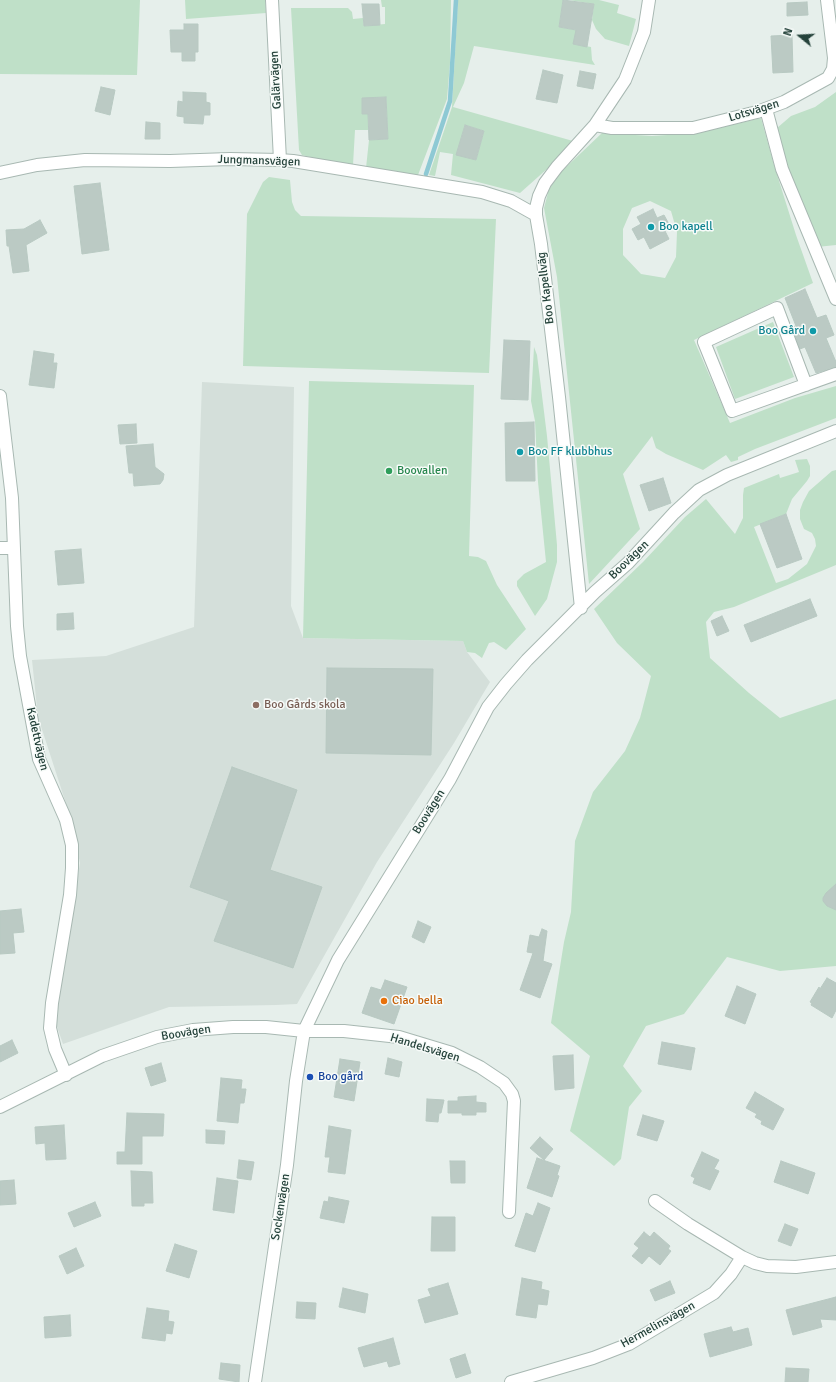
<!DOCTYPE html>
<meta charset="utf-8">
<style>
body{margin:0}
#map{position:relative;width:836px;height:1382px;overflow:hidden;background:#e6efeb;font-family:Signika,sans-serif}
canvas{display:block}
.north{position:absolute;left:780px;top:16px;width:40px;height:40px;-webkit-text-stroke:3px #f7fbf9;paint-order:stroke;rotate:288deg;font-size:11px;font-weight:700;line-height:16px;text-align:center;color:#24423a}
.north::after{content:'';display:block;margin:auto;width:14px;height:18px;background:#24423a;clip-path:polygon(50% 0,100% 100%,50% 72%,0 100%)}
</style>
<div id="map">
<canvas width="836" height="1382"></canvas>
<div class="north">N</div>
</div>
<script>
const ctx = document.querySelector('canvas').getContext('2d');
ctx.lineJoin = 'round';
function fillPath(path, color) { ctx.fillStyle = color; ctx.fill(path, 'evenodd'); }
const poly = rows => new Path2D(rows.map(r => 'M' + r).join(''));
function strokePath(path, color, width, dash) { ctx.strokeStyle = color; ctx.lineWidth = width; ctx.lineCap = dash ? 'butt' : 'round'; ctx.setLineDash(dash || []); ctx.stroke(path); }
function write(font, color, halo, rows, align = 'center') {
  ctx.font = font + ' Signika,sans-serif'; ctx.lineWidth = 3; ctx.setLineDash([]); ctx.textBaseline = 'middle'; ctx.strokeStyle = halo; ctx.fillStyle = color; for (const [text, x, y, turn = 0] of rows) {
    ctx.save(); ctx.translate(x, y); ctx.rotate((+turn || 0) * Math.PI / 180); ctx.textAlign = isNaN(turn) ? turn : align; if (halo) ctx.strokeText(text, 0, 0); ctx.fillText(text, 0, 0); ctx.restore();
  }
}
fillPath(poly([
 [202,382,294,387,291,606,303,638,463,641,467,652,490,682,454,743,377,862,297,1004,276,1005,169,1007,63,1044,55,1021,80,863,71,819,38,717,32,660,106,656,194,627]
]), '#d4dfda');
fillPath(poly([
 [0,0,140,0,137,75,0,74],
 [185,0,265,0,266,13,186,19],
 [381,0,451,0,450,63,447,99,418,175,366,168,369,140,388,139,386,97,362,99,362,114,368,114,368,130,355,130,353,165,334,163,302,155,299,150,291,8,348,8,352,12,353,19,363,18,364,26,385,24,385,7,382,7],
 [458,0,563,0,559,27,582,31,574,44,591,47,592,60,595,65,474,46,464,83,453,107,573,141,565,153,520,193,451,175,453,154,440,152,435,176,429,175,452,107],
 [465,125,484,131,476,160,457,154],
 [569,0,599,0,619,5,617,13,636,19,629,46,605,39,596,29,592,20,594,4],
 [836,92,836,245,817,247,788,176,777,128,791,116,815,107],
 [761,118,774,165,796,235,813,283,694,340,730,423,795,398,836,386,836,418,755,449,738,457,738,460,731,462,726,455,703,470,666,454,656,448,652,436,623,474,640,529,589,584,557,277,544,208,549,189,562,171,602,133,652,136,697,133],
 [650,201,671,211,677,232,676,257,665,278,641,274,623,255,623,229,632,208],
 [269,177,290,180,292,202,295,210,301,216,496,219,489,373,243,366,247,214,263,182],
 [773,322,794,377,735,399,716,347],
 [534,347,537,355,547,436,557,545,557,562,547,599,535,616,517,586,517,581,524,574,546,562,538,482,535,421,531,401],
 [309,381,474,385,469,556,478,557,486,561,497,585,526,629,506,650,494,642,489,643,482,658,475,653,467,652,463,641,303,638],
 [807,459,810,466,810,476,807,481,792,499,786,514,754,527,776,583,788,579,807,564,816,546,815,539,812,533,804,529,800,519,800,510,803,502,809,491,832,471,836,470,836,565,734,607,714,612,706,622,710,658,749,693,780,718,836,699,836,966,780,971,727,957,684,1014,646,1026,623,1066,642,1091,629,1107,621,1159,614,1166,570,1131,590,1056,551,1023,564,942,571,912,575,841,593,792,625,751,640,718,651,676,617,643,594,609,643,562,685,517,706,499,735,534,743,518,743,495,744,488,779,474,780,478,799,472,795,460]
]), '#bfe0c8');
strokePath(poly([
 [426,174,450,101,456,0]
]), '#8ec9d4', 4.5);
const building = poly([
 [563,0,594,4,587,47,573,44,576,30,559,27,563,0],
 [807,2,808,15,787,16,787,3,807,2],
 [362,4,379,4,380,25,364,26,362,4],
 [184,24,198,24,198,52,195,52,195,61,182,61,182,52,171,52,170,30,184,30,184,24],
 [792,35,793,72,773,73,771,36,792,35],
 [543,70,563,75,557,103,536,99,543,70],
 [580,71,596,74,593,89,577,86,580,71],
 [101,87,115,90,110,115,95,111,101,87],
 [183,92,206,93,206,102,210,103,210,115,204,115,203,124,184,123,184,117,177,116,178,101,183,102,183,92],
 [386,97,388,139,369,140,368,114,362,114,362,98,386,97],
 [146,122,160,123,160,139,145,139,146,122],
 [465,125,484,131,476,160,456,155,465,125],
 [100,183,109,250,82,254,74,186,100,183],
 [653,209,657,218,664,215,670,226,664,229,669,239,650,249,644,237,638,240,632,229,641,224,637,217,653,209],
 [40,220,47,233,26,245,29,271,13,273,9,246,7,246,6,230,24,229,40,220],
 [805,289,817,318,826,315,834,335,826,338,836,362,836,367,816,373,805,347,800,349,792,327,796,326,785,298,805,289],
 [504,340,530,341,528,400,501,399,504,340],
 [34,351,54,354,53,363,57,363,54,388,29,385,34,351],
 [534,422,535,481,506,481,505,423,534,422],
 [136,424,137,443,120,444,118,425,136,424],
 [153,444,155,467,164,474,163,480,160,484,134,486,133,473,129,473,126,446,153,444],
 [663,478,671,503,649,511,640,485,663,478],
 [786,514,802,559,777,568,760,524,786,514],
 [81,549,84,583,58,585,55,551,81,549],
 [810,599,817,616,751,642,744,625,810,599],
 [73,613,74,629,57,630,57,614,73,613],
 [722,616,729,631,717,636,711,621,722,616],
 [327,668,433,669,431,755,326,753,327,668],
 [232,767,297,790,270,870,322,887,293,968,214,941,229,901,190,887,232,767],
 [836,884,836,910,827,906,823,901,823,898,826,893,836,884],
 [21,909,24,932,13,933,15,953,0,954,0,911,21,909],
 [418,921,431,927,424,943,412,937,418,921],
 [542,929,547,931,543,961,552,964,540,998,520,990,533,953,527,952,530,935,539,937,542,929],
 [827,978,836,983,836,1010,832,1018,811,1005,812,1003,810,1002,819,987,820,989,827,978],
 [385,980,407,987,394,1024,362,1013,371,987,381,990,385,980],
 [737,986,756,994,745,1024,725,1016,737,986],
 [12,1040,18,1053,0,1062,0,1046,12,1040],
 [662,1042,695,1048,691,1070,658,1064,662,1042],
 [573,1055,574,1088,555,1090,553,1056,573,1055],
 [388,1058,402,1062,399,1077,385,1074,388,1058],
 [340,1059,360,1062,354,1101,334,1097,340,1059],
 [161,1063,166,1081,151,1086,145,1068,161,1063],
 [221,1078,242,1080,241,1089,246,1089,244,1103,240,1103,238,1123,217,1121,221,1078],
 [755,1092,784,1109,773,1130,761,1124,762,1121,755,1117,757,1114,746,1108,755,1092],
 [476,1096,476,1102,486,1103,486,1112,476,1112,476,1115,462,1115,462,1113,448,1113,448,1101,458,1101,458,1097,476,1096],
 [427,1099,444,1100,441,1113,439,1113,438,1122,426,1121,427,1099],
 [127,1113,164,1114,163,1136,142,1136,142,1164,117,1164,117,1152,125,1152,127,1113],
 [643,1115,664,1121,657,1141,637,1135,643,1115],
 [64,1125,66,1159,46,1160,45,1143,36,1144,35,1127,64,1125],
 [329,1126,351,1130,345,1174,328,1172,330,1157,325,1157,329,1126],
 [206,1130,225,1131,224,1144,206,1143,206,1130],
 [540,1137,553,1149,544,1160,530,1148,540,1137],
 [702,1152,719,1160,714,1169,719,1171,710,1190,693,1183,695,1178,691,1176,702,1152],
 [537,1158,560,1166,557,1175,559,1176,552,1197,527,1188,537,1158],
 [239,1160,254,1162,251,1180,237,1178,239,1160],
 [450,1161,465,1161,465,1183,451,1183,450,1161],
 [781,1161,815,1173,808,1194,774,1182,781,1161],
 [131,1171,152,1172,153,1203,144,1203,144,1206,132,1206,131,1171],
 [217,1178,238,1181,234,1213,213,1210,217,1178],
 [14,1180,16,1204,0,1205,0,1181,14,1180],
 [329,1197,349,1201,344,1223,320,1218,324,1201,328,1202,329,1197],
 [95,1202,101,1216,74,1227,68,1213,95,1202],
 [538,1203,550,1208,535,1252,515,1246,526,1213,533,1216,538,1203],
 [432,1217,455,1217,455,1251,431,1251,432,1217],
 [785,1224,798,1229,791,1246,778,1241,785,1224],
 [644,1232,650,1237,654,1232,670,1246,668,1249,671,1251,660,1265,649,1256,642,1264,632,1256,639,1248,634,1244,644,1232],
 [175,1244,197,1251,189,1278,166,1271,175,1244],
 [76,1248,84,1266,67,1274,59,1256,76,1248],
 [522,1278,542,1282,541,1289,549,1291,547,1305,538,1304,536,1318,516,1315,522,1278],
 [670,1281,675,1293,655,1301,650,1290,670,1281],
 [448,1283,458,1314,425,1323,418,1300,431,1296,428,1289,448,1283],
 [343,1288,368,1294,365,1313,339,1307,343,1288],
 [836,1297,836,1320,820,1319,822,1327,793,1335,786,1310,836,1297],
 [297,1302,316,1303,315,1319,296,1318,297,1302],
 [147,1308,169,1311,168,1321,174,1322,172,1334,166,1333,165,1341,142,1338,147,1308],
 [70,1315,71,1336,45,1338,44,1317,70,1315],
 [731,1327,733,1332,748,1328,752,1345,710,1357,704,1334,731,1327],
 [393,1338,400,1364,389,1367,387,1361,364,1367,358,1348,393,1338],
 [465,1354,471,1373,456,1378,450,1359,465,1354],
 [221,1363,240,1365,239,1382,219,1379,221,1363],
 [786,1368,809,1369,808,1382,785,1382,786,1368]
]);
fillPath(building, '#bbcac4');
strokePath(building, '#b8c9c2', 1);
const minor = poly([
 [272,0,280,160],
 [766,109,782,169,836,299],
 [595,125,612,128,693,128,757,112,784,102,828,78,833,69,834,58,827,0],
 [0,173,37,165,85,160,170,161,230,159,280,160,293,161,482,192,511,201,536,215],
 [806,385,777,308,704,342,732,411,836,374],
 [0,396,12,498,17,626,20,656,39,759,66,820,72,845,72,868,70,895,52,1003,50,1028,55,1049,66,1075],
 [0,548,13,548],
 [581,608,559,397,541,244,536,215,536,208,539,196,545,183,557,167,595,125,625,80,644,32,649,0],
 [0,1107,102,1056,157,1037,193,1030,233,1027,266,1027,304,1031,344,1031,399,1037,452,1053,480,1067,504,1083,512,1094,514,1101,509,1212],
 [655,1201,688,1224,742,1257],
 [255,1382,287,1165,296,1081,304,1031,338,960,450,779,488,707,506,684,527,660,595,592,628,563,674,513,699,490,727,475,836,431],
 [511,1382,593,1358,629,1344,714,1293,731,1274,742,1257,755,1263,767,1266,796,1267,836,1262]
]);
strokePath(minor, '#a8b8b2', 14);
strokePath(minor, '#fff', 12);
for (const [x, y, r, color] of [
 [651,227,4,"#0f9aa8"],
 [813,331,4,"#0f9aa8"],
 [520,452,4,"#0f9aa8"],
 [389,471,4,"#2e9e5b"],
 [256,705,4,"#8d6e63"],
 [384,1001,4,"#e8710a"],
 [310,1077,4,"#1a4fb4"]
]) { const dot = new Path2D(); dot.arc(x, y, r, 0, 2 * Math.PI); ctx.fillStyle = color; ctx.fill(dot); strokePath(dot, '#f7fbf9', 1.5); }
write('12px', '#24423a', '#f7fbf9', [
 ["Galärvägen",276,80,-93],
 ["Lotsvägen",754,111,-17],
 ["Jungmansvägen",259,161,2],
 ["Boo Kapellväg",546,288,-97],
 ["Boovägen",629,560,-44],
 ["Kadettvägen",37,739,77],
 ["Boovägen",429,812,-58],
 ["Boovägen",186,1033,-9],
 ["Handelsvägen",425,1048,17],
 ["Sockenvägen",281,1207,-81],
 ["Hermelinsvägen",658,1325,-29]
]);
write('12px', '#0d838f', '#f7fbf9', [
 ["Boo kapell",659,227],
 ["Boo Gård",805,331,"right"],
 ["Boo FF klubbhus",528,452]
], 'left');
write('12px', '#27864d', '#f7fbf9', [
 ["Boovallen",397,471]
], 'left');
write('12px', '#785e54', '#f7fbf9', [
 ["Boo Gårds skola",264,705]
], 'left');
write('12px', '#c56008', '#f7fbf9', [
 ["Ciao bella",392,1001]
], 'left');
write('12px', '#164399', '#f7fbf9', [
 ["Boo gård",318,1077]
], 'left');
</script>
